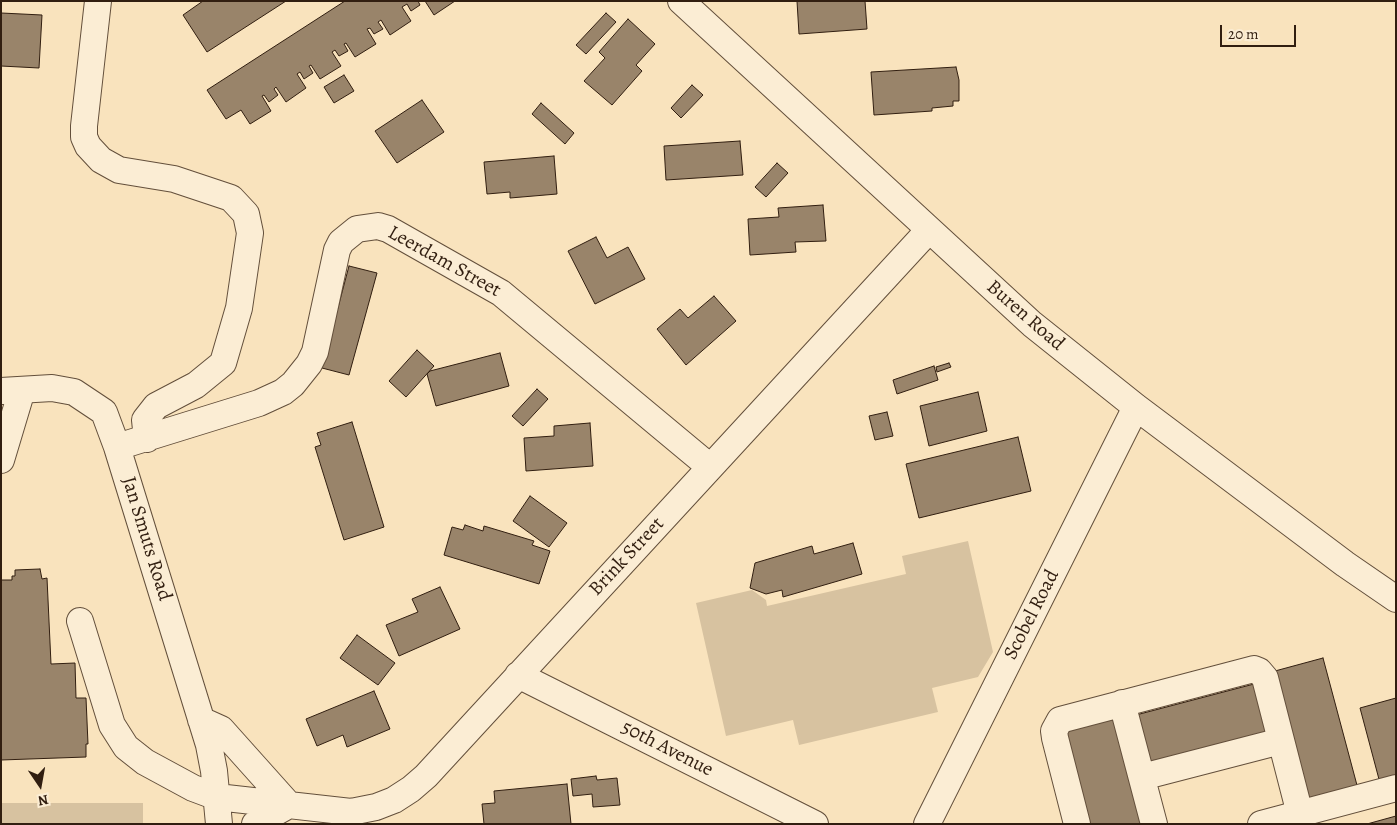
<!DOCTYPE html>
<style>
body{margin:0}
#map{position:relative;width:1397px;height:825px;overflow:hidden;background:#f9e3bd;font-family:Alegreya,serif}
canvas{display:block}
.frame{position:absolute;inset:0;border:2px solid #311e10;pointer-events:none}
.north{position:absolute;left:15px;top:760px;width:50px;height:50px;-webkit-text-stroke:4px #fbedd4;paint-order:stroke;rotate:168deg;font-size:14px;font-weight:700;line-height:20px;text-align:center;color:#311e10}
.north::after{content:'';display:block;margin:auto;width:18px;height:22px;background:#311e10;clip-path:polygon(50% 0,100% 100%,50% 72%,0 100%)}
.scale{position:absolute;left:1220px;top:25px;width:76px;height:22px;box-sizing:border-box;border:2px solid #311e10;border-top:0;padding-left:6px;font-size:15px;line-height:18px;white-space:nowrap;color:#311e10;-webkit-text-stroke:4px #fbedd4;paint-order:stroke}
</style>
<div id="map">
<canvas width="1397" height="825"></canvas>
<div class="frame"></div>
<div class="north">N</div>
<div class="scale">20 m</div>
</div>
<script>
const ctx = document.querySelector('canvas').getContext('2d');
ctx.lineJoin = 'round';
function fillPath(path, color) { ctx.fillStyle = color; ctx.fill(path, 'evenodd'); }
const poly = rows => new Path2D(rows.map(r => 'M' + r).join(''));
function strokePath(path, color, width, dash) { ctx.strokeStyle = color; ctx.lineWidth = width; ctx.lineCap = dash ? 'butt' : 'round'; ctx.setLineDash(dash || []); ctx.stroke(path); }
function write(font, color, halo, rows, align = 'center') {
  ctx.font = font + ' Alegreya,serif'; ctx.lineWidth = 4; ctx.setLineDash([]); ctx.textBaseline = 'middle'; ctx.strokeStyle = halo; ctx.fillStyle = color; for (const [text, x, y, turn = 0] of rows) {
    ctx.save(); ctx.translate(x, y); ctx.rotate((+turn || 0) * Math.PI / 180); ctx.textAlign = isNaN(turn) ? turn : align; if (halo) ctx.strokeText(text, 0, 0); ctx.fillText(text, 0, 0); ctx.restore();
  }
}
fillPath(poly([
 [968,541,993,652,978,677,932,688,938,712,799,745,793,720,726,736,696,603,752,590,766,600,767,606,906,574,902,556],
 [1,803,143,803,143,824,1,824]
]), '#d7c2a0');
const building = poly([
 [203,1,286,1,207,52,183,15,203,1],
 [345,1,418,1,420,5,411,11,407,4,402,7,411,21,390,35,381,20,378,22,383,29,374,34,370,28,367,29,376,44,355,57,346,43,344,44,348,51,339,56,335,50,332,52,341,66,320,79,311,65,309,66,313,73,304,79,300,72,297,74,306,88,286,102,276,87,274,89,278,95,269,102,264,95,262,96,271,111,250,124,241,110,226,119,207,90,345,1],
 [425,1,455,1,434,15,425,1],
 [797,1,865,1,867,29,799,34,797,1],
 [1,13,42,15,39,68,1,66,1,13],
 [606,13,616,22,586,54,576,45,606,13],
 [628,19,655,44,636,65,642,71,612,105,584,81,605,58,599,52,628,19],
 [956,67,959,80,959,101,953,101,953,106,932,108,932,111,874,115,871,72,956,67],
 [344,75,354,91,334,103,324,87,344,75],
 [692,85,703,95,681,118,671,108,692,85],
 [422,100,444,132,397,163,375,131,422,100],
 [541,103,574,133,565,144,532,114,541,103],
 [740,141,743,175,666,180,664,146,740,141],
 [554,156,557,194,510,198,510,192,487,194,484,162,554,156],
 [777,163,788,173,766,197,755,187,777,163],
 [823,205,826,241,795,242,796,252,750,255,748,219,779,217,778,208,823,205],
 [596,237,607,258,628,247,645,279,595,304,568,251,596,237],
 [349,266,377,273,349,375,322,368,349,266],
 [714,296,736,321,686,365,657,329,680,309,688,318,714,296],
 [417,350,434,366,406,397,389,381,417,350],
 [500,353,509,386,436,406,427,374,430,371,500,353],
 [949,363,951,367,937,372,936,367,949,363],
 [934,366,938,380,897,394,893,380,934,366],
 [537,389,548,399,523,426,512,416,537,389],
 [978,392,987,431,929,446,920,406,978,392],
 [887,412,893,436,875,440,869,416,887,412],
 [352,422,384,527,344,540,315,447,321,445,317,433,352,422],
 [590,423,593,466,526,471,524,438,554,436,554,426,590,423],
 [1018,437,1031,491,919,518,906,464,1018,437],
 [530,496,567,523,549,547,513,521,530,496],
 [465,525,483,531,484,526,534,541,532,545,550,551,539,584,444,555,452,527,463,530,465,525],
 [853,543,862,574,783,597,782,590,766,594,750,588,755,563,812,546,814,554,853,543],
 [40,569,42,579,47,578,51,664,75,663,76,698,86,698,88,744,86,744,86,757,1,760,1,580,12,580,12,576,15,576,15,570,40,569],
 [440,587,460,629,399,656,386,625,418,612,412,599,440,587],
 [357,635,395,663,378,685,340,658,357,635],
 [1323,658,1358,789,1310,802,1275,671,1323,658],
 [1254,684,1267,733,1149,764,1136,715,1254,684],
 [374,691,390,729,347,747,343,735,317,746,306,719,374,691],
 [1396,698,1396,779,1380,783,1360,708,1396,698],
 [1112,714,1141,824,1089,824,1064,727,1112,714],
 [596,776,597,780,617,778,620,805,593,807,592,794,573,796,571,779,596,776],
 [567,784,571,824,484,824,482,804,495,803,494,791,567,784],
 [1396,816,1396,824,1367,824,1396,816]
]);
fillPath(building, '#99846a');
strokePath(building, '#311e10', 1);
const minor = poly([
 [98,1,84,126,84,137,88,146,101,160,119,170,174,179,231,198,246,214,250,233,239,308,223,363,196,385,156,406,145,420,147,439],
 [681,1,1032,324,1136,407,1345,564,1396,599],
 [1,391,52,388,74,392,104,412,117,447,209,745,214,771,219,824],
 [117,447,259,403,283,392,293,384,309,364,315,352,337,250,341,242,357,229,378,226,388,229,501,293,710,467],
 [1,460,22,390],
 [80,621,112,725,126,747,145,762,193,788,217,797,351,812,376,807,394,800,411,789,426,776,929,230],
 [518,675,815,824],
 [1122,703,1154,824],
 [201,720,221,729,289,805,255,824],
 [1142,777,1281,741],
 [927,824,1136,407],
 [1077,824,1055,738,1054,731,1060,720,1254,669,1259,671,1265,678,1300,814],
 [1261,824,1396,788]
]);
strokePath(minor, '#634f3b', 28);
strokePath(minor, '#fbedd4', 26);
write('20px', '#311e10', '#fbedd4', [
 ["Leerdam Street",444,262,29],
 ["Buren Road",1025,316,41],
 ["Jan Smuts Road",146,539,73],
 ["Brink Street",627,557,-47],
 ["Scobel Road",1032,615,-63],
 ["50th Avenue",667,749,27]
]);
</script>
